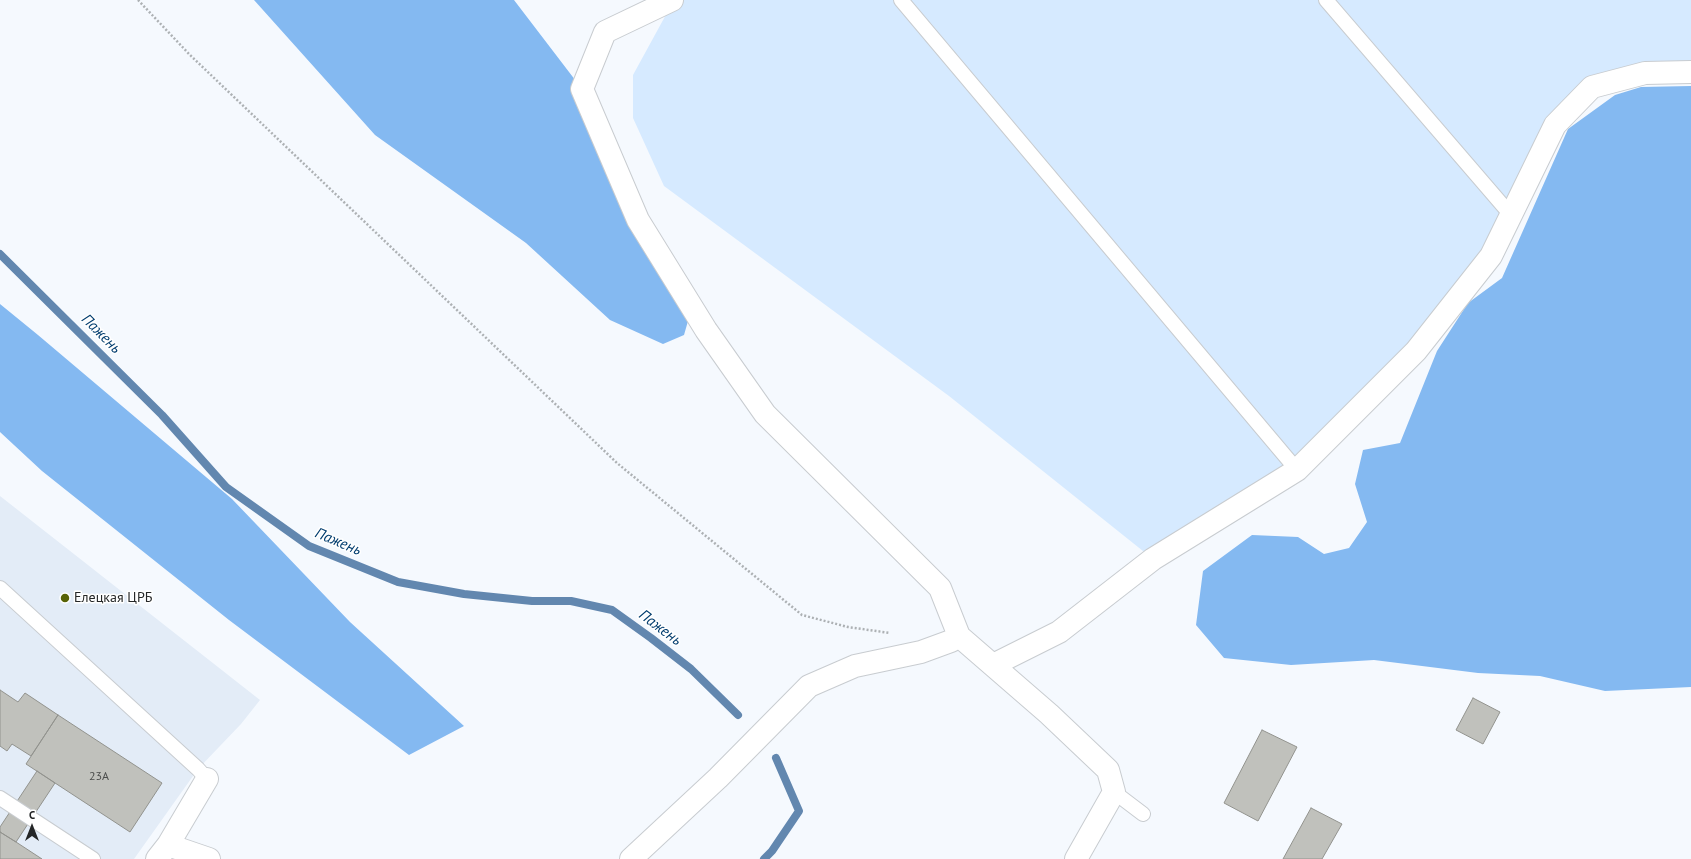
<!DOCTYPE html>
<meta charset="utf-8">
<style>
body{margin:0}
#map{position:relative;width:1691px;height:859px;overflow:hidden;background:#f5f9fe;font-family:"PT Sans",sans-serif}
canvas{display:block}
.north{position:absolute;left:12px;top:807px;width:40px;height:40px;-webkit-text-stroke:3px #fff;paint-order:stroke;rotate:0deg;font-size:11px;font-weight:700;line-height:16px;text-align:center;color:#242627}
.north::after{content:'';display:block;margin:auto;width:14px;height:18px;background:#242627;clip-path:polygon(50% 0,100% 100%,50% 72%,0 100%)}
</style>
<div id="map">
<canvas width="1691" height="859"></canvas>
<div class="north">С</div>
</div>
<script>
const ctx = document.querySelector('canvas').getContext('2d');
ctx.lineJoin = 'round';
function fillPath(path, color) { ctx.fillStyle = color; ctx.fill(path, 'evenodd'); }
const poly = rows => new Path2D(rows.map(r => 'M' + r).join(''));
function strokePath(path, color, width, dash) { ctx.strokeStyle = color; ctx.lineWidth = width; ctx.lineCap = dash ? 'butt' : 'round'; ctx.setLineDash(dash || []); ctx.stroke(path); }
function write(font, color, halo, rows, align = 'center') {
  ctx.font = font + ' "PT Sans",sans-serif'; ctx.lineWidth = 3; ctx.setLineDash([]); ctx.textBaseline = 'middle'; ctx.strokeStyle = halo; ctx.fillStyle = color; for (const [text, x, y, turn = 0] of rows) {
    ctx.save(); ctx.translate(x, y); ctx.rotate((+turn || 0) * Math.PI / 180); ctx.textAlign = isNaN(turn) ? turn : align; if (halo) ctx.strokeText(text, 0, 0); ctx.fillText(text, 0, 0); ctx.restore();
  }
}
fillPath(poly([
 [0,496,260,700,241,724,198,769,134,859,0,859]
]), '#e3ecf7');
fillPath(poly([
 [674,0,1691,0,1691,72,1592,87,1555,125,1491,256,1297,470,1153,559,949,396,664,186,633,118,633,75]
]), '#d6eaff');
fillPath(poly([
 [254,0,514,0,582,89,692,307,684,335,663,344,610,320,526,243,375,135],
 [1691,86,1691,687,1605,691,1540,676,1478,673,1374,660,1291,665,1224,658,1196,625,1203,571,1252,535,1298,537,1324,554,1349,548,1367,522,1355,484,1363,450,1400,443,1437,351,1468,303,1502,278,1568,129,1615,95,1641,87],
 [0,304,38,335,232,499,350,622,464,726,409,755,229,620,42,471,0,432]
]), '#84b9f1');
strokePath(poly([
 [0,254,162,415,226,487,309,546,398,582,464,594,532,601,571,601,612,610,651,638,691,669,738,715],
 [764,859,772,851,799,811,776,758]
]), '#6287af', 8);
const building = poly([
 [0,690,18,702,25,693,58,715,31,756,12,744,7,751,0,746,0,690],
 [1473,698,1500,712,1483,744,1456,730,1473,698],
 [58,715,162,783,130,832,26,764,58,715],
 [1262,730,1297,747,1258,821,1224,803,1262,730],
 [37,771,55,783,16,842,0,832,0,827,37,771],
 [1311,808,1342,824,1322,859,1283,859,1311,808],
 [0,832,16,842,42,859,0,859,0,832]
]);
fillPath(building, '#c0c1bc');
strokePath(building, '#92938e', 1);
const lane = poly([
 [901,0,1297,470],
 [1326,0,1511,215],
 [0,588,198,769,207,779],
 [1114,792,1143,814],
 [0,798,93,859]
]);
const street = poly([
 [959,636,1049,714,1108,770,1114,792,1076,859],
 [993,665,1059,632,1153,559,1297,470,1416,351,1491,256,1555,125,1592,87,1645,73,1691,72],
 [168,845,209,859],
 [157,859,168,845,207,779],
 [631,859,718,778,809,686,855,666,921,652,951,641,959,636,940,588,765,414,706,330,638,220,582,89,605,32,672,0]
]);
strokePath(lane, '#c8ccd0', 16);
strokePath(street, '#c8ccd0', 24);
strokePath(poly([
 [138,0,190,55,617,463,802,615,848,627,890,633]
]), '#adb1b4', 2.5, [2, 2]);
strokePath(lane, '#fff', 14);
strokePath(street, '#fff', 22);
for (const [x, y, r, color] of [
 [65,598,5,"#576306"]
]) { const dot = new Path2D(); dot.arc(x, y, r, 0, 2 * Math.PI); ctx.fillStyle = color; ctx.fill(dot); strokePath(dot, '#fff', 1.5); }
write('12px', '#4b4d4c', null, [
 ["23А",99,777]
]);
write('14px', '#242627', '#fff', [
 ["Елецкая ЦРБ",74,598]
], 'left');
write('italic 15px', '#003c6e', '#fff', [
 ["Пажень",101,334,45],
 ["Пажень",338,542,23],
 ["Пажень",660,628,37]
]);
</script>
